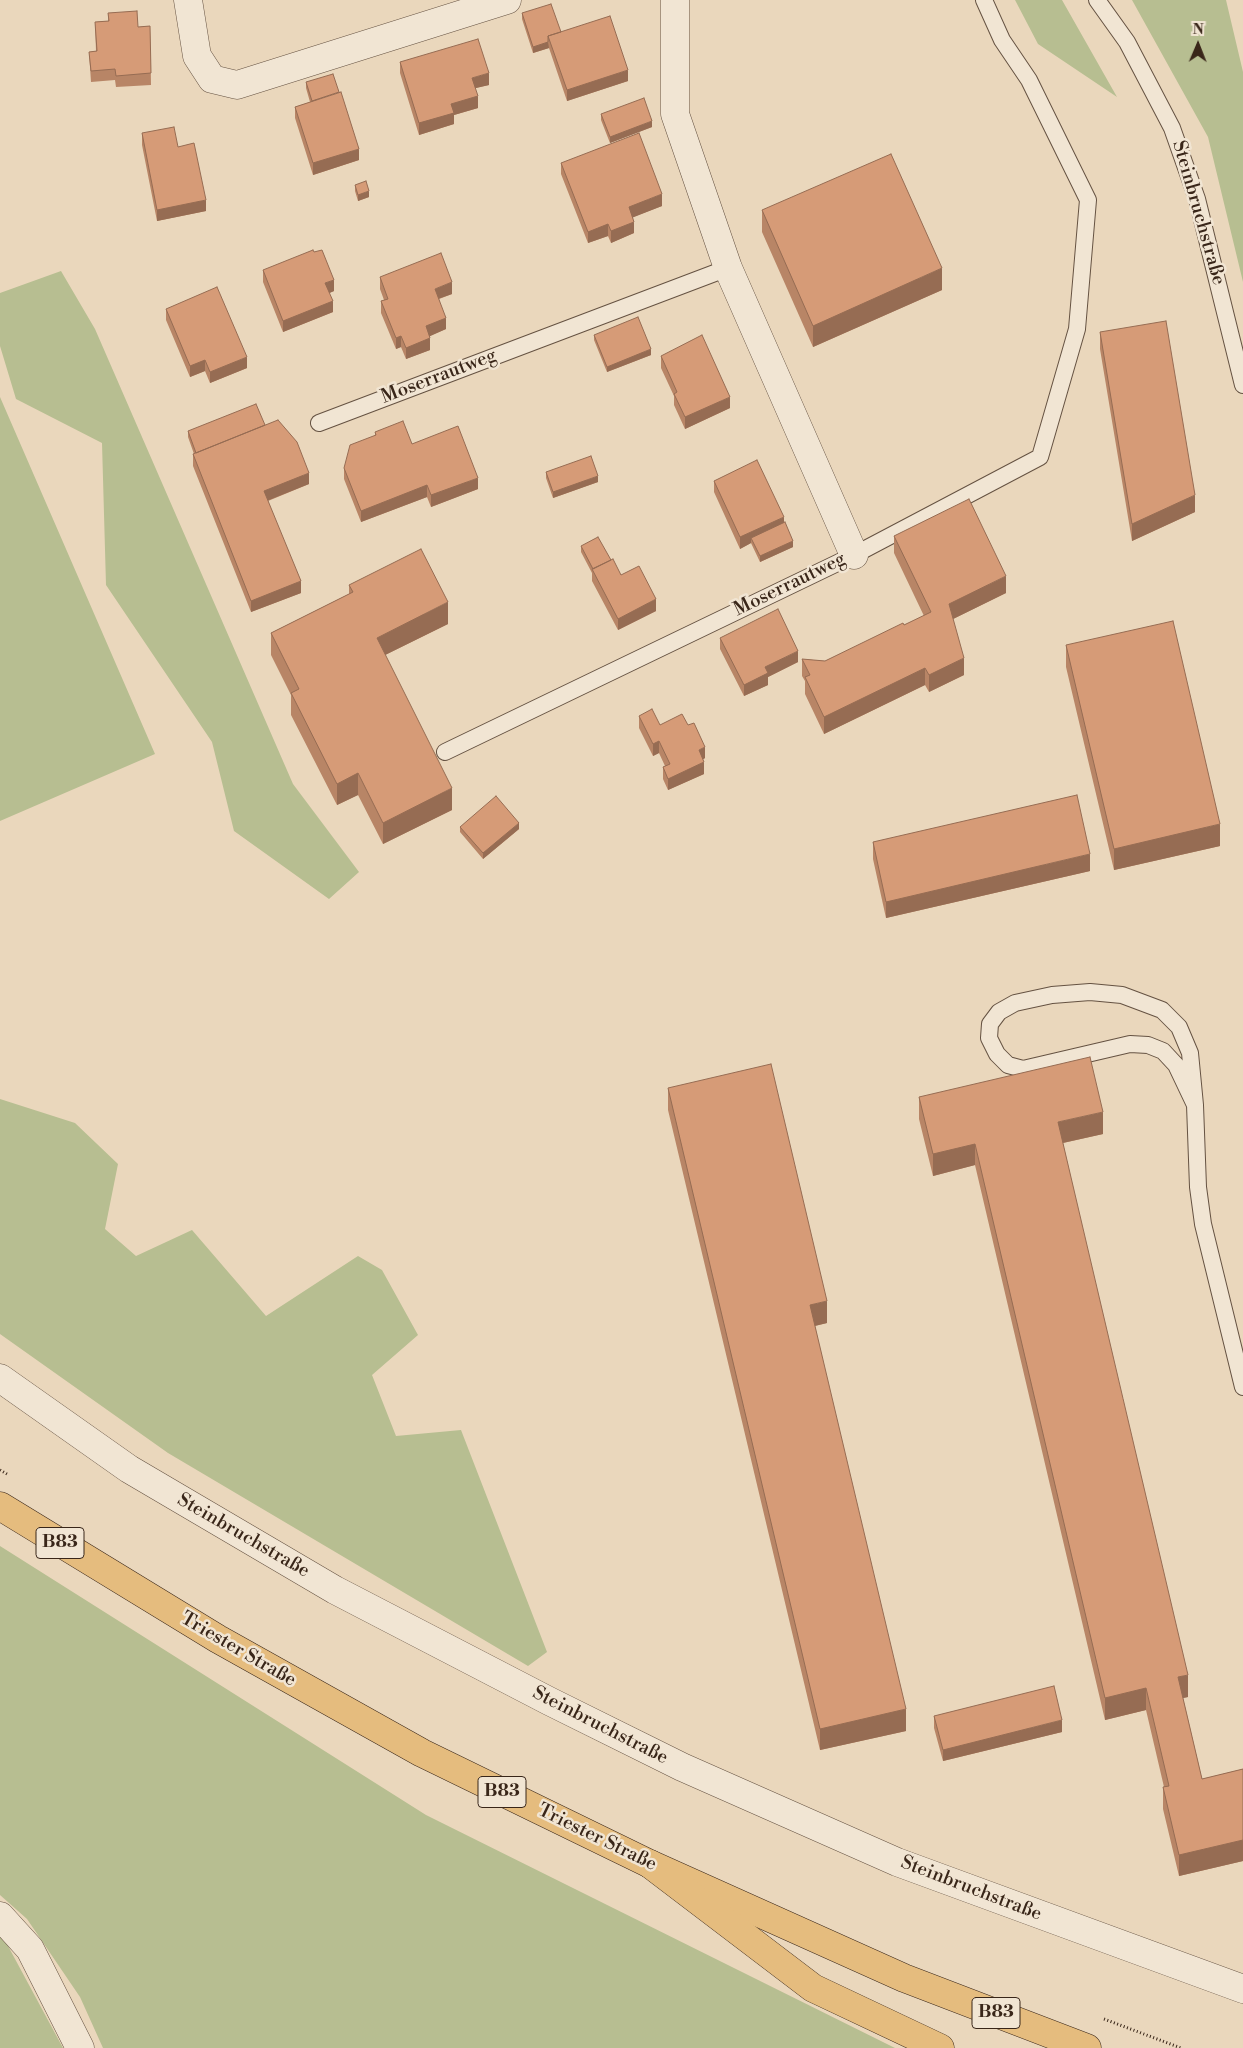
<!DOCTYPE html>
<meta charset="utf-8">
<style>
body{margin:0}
#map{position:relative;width:1243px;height:2048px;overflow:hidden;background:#ead7bc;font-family:"Libre Bodoni",serif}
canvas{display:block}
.north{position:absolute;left:1173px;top:20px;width:50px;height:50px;-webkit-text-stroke:4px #f1e5d3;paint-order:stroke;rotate:1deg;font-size:14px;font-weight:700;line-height:20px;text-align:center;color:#392619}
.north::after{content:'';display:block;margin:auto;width:18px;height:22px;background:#392619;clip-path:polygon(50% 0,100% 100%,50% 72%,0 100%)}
</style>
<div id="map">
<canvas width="1243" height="2048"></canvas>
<div class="north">N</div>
</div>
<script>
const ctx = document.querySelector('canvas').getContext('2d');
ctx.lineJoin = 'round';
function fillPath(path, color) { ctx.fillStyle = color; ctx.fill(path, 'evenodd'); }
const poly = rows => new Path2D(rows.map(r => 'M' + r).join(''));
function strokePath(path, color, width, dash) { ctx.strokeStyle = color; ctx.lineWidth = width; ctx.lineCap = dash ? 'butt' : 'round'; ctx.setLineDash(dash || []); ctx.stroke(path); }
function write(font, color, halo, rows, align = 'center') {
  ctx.font = font + ' "Libre Bodoni",serif'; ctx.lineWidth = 5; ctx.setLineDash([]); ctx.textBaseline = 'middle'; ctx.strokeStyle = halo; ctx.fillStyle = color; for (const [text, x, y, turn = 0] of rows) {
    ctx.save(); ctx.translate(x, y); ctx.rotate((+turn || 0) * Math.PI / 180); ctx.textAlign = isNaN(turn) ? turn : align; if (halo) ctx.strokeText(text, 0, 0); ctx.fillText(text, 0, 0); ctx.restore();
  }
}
fillPath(poly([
 [1015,0,1062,0,1117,97,1038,44],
 [1132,0,1226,0,1243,72,1243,282,1208,137],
 [61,271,95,329,293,784,359,872,329,899,234,831,212,742,106,585,102,443,16,399,0,346,0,293],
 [0,397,155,754,0,821],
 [0,1099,75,1123,118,1164,105,1229,136,1256,192,1230,266,1316,358,1256,382,1270,418,1335,372,1375,396,1436,461,1430,547,1652,528,1666,168,1453,0,1334],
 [0,1546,426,1815,895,2048,103,2048,80,1997,27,1919,0,1895],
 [0,1932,1,1933,63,2048,0,2048]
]), '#b7be91');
const service = poly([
 [1097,0,1127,42,1172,128,1197,199,1243,385],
 [319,423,728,268],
 [445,752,854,555,1040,457,1077,329,1088,200,1029,80,1002,40,984,0],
 [1195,1105,1176,1065,1163,1051,1148,1045,1130,1044,1023,1069,1008,1065,997,1054,989,1038,990,1024,999,1012,1015,1003,1052,995,1090,992,1122,995,1162,1010,1179,1027,1190,1053,1195,1105,1198,1187,1203,1224,1243,1387]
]);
const minor = poly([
 [188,0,197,56,212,79,237,85,507,0],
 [675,0,675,114,728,268,854,555],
 [0,1378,129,1469,335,1590,549,1701,682,1767,897,1862,1243,1989],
 [0,1916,30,1949,80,2048]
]);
const primary = poly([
 [0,1506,218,1639,422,1753,650,1864,904,1978,1087,2048]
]);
const motorway = poly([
 [650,1864,813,1988,940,2048]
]);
strokePath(service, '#655242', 18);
strokePath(minor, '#655242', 29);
strokePath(primary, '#392619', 29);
strokePath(motorway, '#392619', 29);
strokePath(poly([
 [0,1470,7,1474],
 [1104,2019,1181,2048]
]), '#392619', 3, [1, 2.5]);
strokePath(service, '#f1e5d3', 16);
strokePath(minor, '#f1e5d3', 28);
strokePath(primary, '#e5bc7e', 28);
strokePath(motorway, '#e5bc7e', 28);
fillPath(poly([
 [108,13,138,27,150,26,151,85,116,87,115,80,91,82,89,52,96,51,95,22,108,21],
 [522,13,561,32,628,81,567,101,549,48,533,53,522,19],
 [400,62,489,85,475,88,478,108,454,115,454,124,419,135,400,73],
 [306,82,359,160,313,175,295,118,295,107,310,102,306,88],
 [601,114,652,127,610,143,601,120],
 [142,133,178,147,206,211,157,221,142,145],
 [561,163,662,206,633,217,634,233,611,243,608,236,588,243,561,174],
 [355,185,369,197,358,201,355,191],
 [762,210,942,290,813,347,762,232],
 [263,270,334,291,329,293,333,312,283,332,263,282],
 [380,277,452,294,439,299,446,329,429,336,430,350,406,359,401,347,396,349,381,313,381,301,384,300,380,289],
 [166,309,247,368,210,383,205,371,190,377,166,320],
 [1100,332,1195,512,1132,541,1100,349],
 [594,335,651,355,607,372,594,340],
 [661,356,730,408,685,429,674,405,674,396,661,368],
 [265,425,309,484,268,501,301,593,251,612,193,466,193,454,194,454,188,437,188,431],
 [375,432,412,444,478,489,431,507,427,497,361,522,344,479,344,468,375,436],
 [546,472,598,482,553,498,546,478],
 [714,481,784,523,793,547,760,562,751,543,740,549,714,492],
 [894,536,1006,593,953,619,964,675,929,692,925,685,824,734,805,694,805,681,802,676,802,659,825,661,924,616,894,553],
 [581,546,611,560,621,575,656,611,618,630,592,581,592,573,581,552],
 [349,585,448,624,385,655,452,810,383,844,358,795,337,805,291,715,291,695,271,655,271,633,349,594],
 [720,638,798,662,768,677,768,685,744,696,720,649],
 [1066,645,1220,846,1114,870,1066,667],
 [639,716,660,725,705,758,703,759,704,774,668,790,663,779,663,767,665,766,659,753,653,756,639,728],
 [460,827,519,829,483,859,460,832],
 [873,842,1090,871,886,918,873,859],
 [668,1088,827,1323,815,1326,906,1731,820,1750,668,1110],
 [919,1097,1103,1134,1063,1143,1188,1697,1183,1698,1202,1779,1243,1769,1243,1861,1179,1876,1163,1809,1163,1787,1164,1787,1146,1710,1105,1720,975,1165,933,1176,919,1119],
 [934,1716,1062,1732,943,1761,934,1728]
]), '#b88566');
fillPath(poly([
 [548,42,549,48,533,53,533,47],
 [628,70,628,81,567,101,567,90],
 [489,73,489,85,472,89,472,78],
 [478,96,478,108,454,115,454,124,419,135,419,123,451,104],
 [652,121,652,127,610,143,610,137],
 [359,149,359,160,313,175,313,163],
 [369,191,369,197,358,201,358,195],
 [662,194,662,206,629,219,629,207],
 [206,200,206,211,157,221,157,210],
 [634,222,634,233,611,243,611,231],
 [608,224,608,236,588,243,588,232],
 [942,268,942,290,813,347,813,326],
 [334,280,334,291,325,295,325,283],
 [452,282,452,294,435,300,435,289],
 [333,301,333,312,283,332,283,321],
 [446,318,446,329,426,338,426,326],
 [401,336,401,347,396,349,396,338],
 [430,338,430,350,406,359,406,348],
 [651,349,651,355,607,372,607,367],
 [247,357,247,368,210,383,210,372],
 [205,360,205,371,190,377,190,366],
 [730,397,730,408,685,429,685,417],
 [309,473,309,484,264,502,264,491],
 [598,476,598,482,553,498,553,492],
 [478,478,478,489,431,507,431,495],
 [427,485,427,497,361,522,361,511],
 [1195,495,1195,512,1132,541,1132,524],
 [784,517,784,529,751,538,751,543,740,549,740,537],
 [793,541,793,547,760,562,760,556],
 [1006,576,1006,593,949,621,949,604],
 [301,581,301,593,251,612,251,601],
 [656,599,656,611,618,630,618,619],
 [448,602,448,624,377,659,377,638],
 [798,651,798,662,768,677,768,685,744,696,744,685,765,667],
 [964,658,964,675,929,692,929,675],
 [925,668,925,685,824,734,824,717],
 [659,741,659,753,653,756,653,744],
 [705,747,705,758,699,762,699,750],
 [704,762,704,774,668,790,668,779],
 [358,773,358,795,337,805,337,784],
 [452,788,452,810,383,844,383,823],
 [519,823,519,829,483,859,483,853],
 [1220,824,1220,846,1114,870,1114,849],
 [1090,854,1090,871,886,918,886,902],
 [1103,1112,1103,1134,1058,1144,1058,1122],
 [975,1144,975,1165,933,1176,933,1154],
 [827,1301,827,1323,810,1327,810,1305],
 [1188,1675,1188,1697,1178,1699,1178,1677],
 [1146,1688,1146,1710,1105,1720,1105,1698],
 [906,1709,906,1731,820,1750,820,1729],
 [1062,1720,1062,1732,943,1761,943,1750],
 [1243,1840,1243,1861,1179,1876,1179,1855]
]), '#966c53');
const building = poly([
 [551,4,561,32,548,36,548,42,533,47,522,13,551,4],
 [137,11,138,27,150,26,151,73,116,76,115,69,91,71,89,52,97,51,95,22,109,21,108,13,137,11],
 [610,16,628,70,567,90,548,36,610,16],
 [478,39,489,73,472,78,478,96,451,104,454,113,419,123,400,62,478,39],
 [333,74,339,92,312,101,306,82,333,74],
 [341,92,359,149,313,163,295,107,341,92],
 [644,98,652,121,610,137,601,114,644,98],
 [174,127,178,147,194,143,206,200,157,210,142,133,174,127],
 [639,133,662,194,629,207,634,222,611,231,608,224,588,232,561,163,639,133],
 [891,154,942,268,813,326,762,210,891,154],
 [366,181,369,191,358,195,355,185,366,181],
 [313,250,314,252,322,250,334,280,325,283,333,301,283,321,263,270,313,250],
 [441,253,452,282,435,289,446,318,426,326,430,338,406,348,401,336,396,338,381,301,388,299,380,277,441,253],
 [217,287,247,357,210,372,205,360,190,366,166,309,217,287],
 [638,317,651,349,607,367,594,335,638,317],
 [1166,321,1195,495,1132,524,1100,332,1166,321],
 [702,335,730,397,685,417,674,394,677,392,661,356,702,335],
 [256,404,265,425,196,453,188,431,256,404],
 [278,420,297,442,309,473,264,491,301,581,251,601,193,454,278,420],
 [403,421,412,444,458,426,478,478,431,495,427,485,361,511,344,468,350,445,376,435,375,432,403,421],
 [591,456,598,476,553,492,546,472,591,456],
 [757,460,784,517,740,537,714,481,757,460],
 [969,499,1006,576,949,604,964,658,929,675,925,668,824,717,805,677,810,675,802,659,825,661,903,623,904,625,931,612,894,536,969,499],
 [785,522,793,541,760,556,751,538,785,522],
 [598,537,611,560,593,569,581,546,598,537],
 [421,549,448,602,377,638,452,788,383,823,358,773,337,784,291,693,299,689,271,633,353,592,349,585,421,549],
 [613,559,621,575,639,566,656,599,618,619,592,569,613,559],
 [778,609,798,651,765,667,768,673,744,685,720,638,778,609],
 [1173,621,1220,824,1114,849,1066,645,1173,621],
 [652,709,660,725,682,714,688,725,694,723,705,747,699,750,704,762,668,779,663,767,670,764,659,741,653,744,639,716,652,709],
 [1077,795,1090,854,886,902,873,842,1077,795],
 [496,796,519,823,483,853,460,827,496,796],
 [1090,1057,1103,1112,1058,1122,1188,1675,1178,1677,1202,1779,1243,1769,1243,1840,1179,1855,1163,1787,1169,1786,1146,1688,1105,1698,975,1144,933,1154,919,1097,1090,1057],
 [771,1064,827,1301,810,1305,906,1709,820,1729,668,1088,771,1064],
 [1054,1686,1062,1720,943,1750,934,1716,1054,1686]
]);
fillPath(building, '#d69b77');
strokePath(building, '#966c53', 1);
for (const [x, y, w] of [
 [60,1543,48],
 [502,1792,48],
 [996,2013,48]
]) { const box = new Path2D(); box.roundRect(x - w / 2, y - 15.5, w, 31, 4); ctx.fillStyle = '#f1e5d3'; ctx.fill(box); strokePath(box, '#392619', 1); }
write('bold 18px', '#392619', null, [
 ["B83",60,1543],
 ["B83",502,1792],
 ["B83",996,2013]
]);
write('19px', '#392619', '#f1e5d3', [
 ["Steinbruchstraße",1198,213,74],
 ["Moserrautweg",439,377,-21],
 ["Moserrautweg",790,585,-26],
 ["Steinbruchstraße",243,1536,30],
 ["Triester Straße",238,1650,30],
 ["Steinbruchstraße",600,1726,27],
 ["Triester Straße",597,1838,26],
 ["Steinbruchstraße",971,1889,21]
]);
</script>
